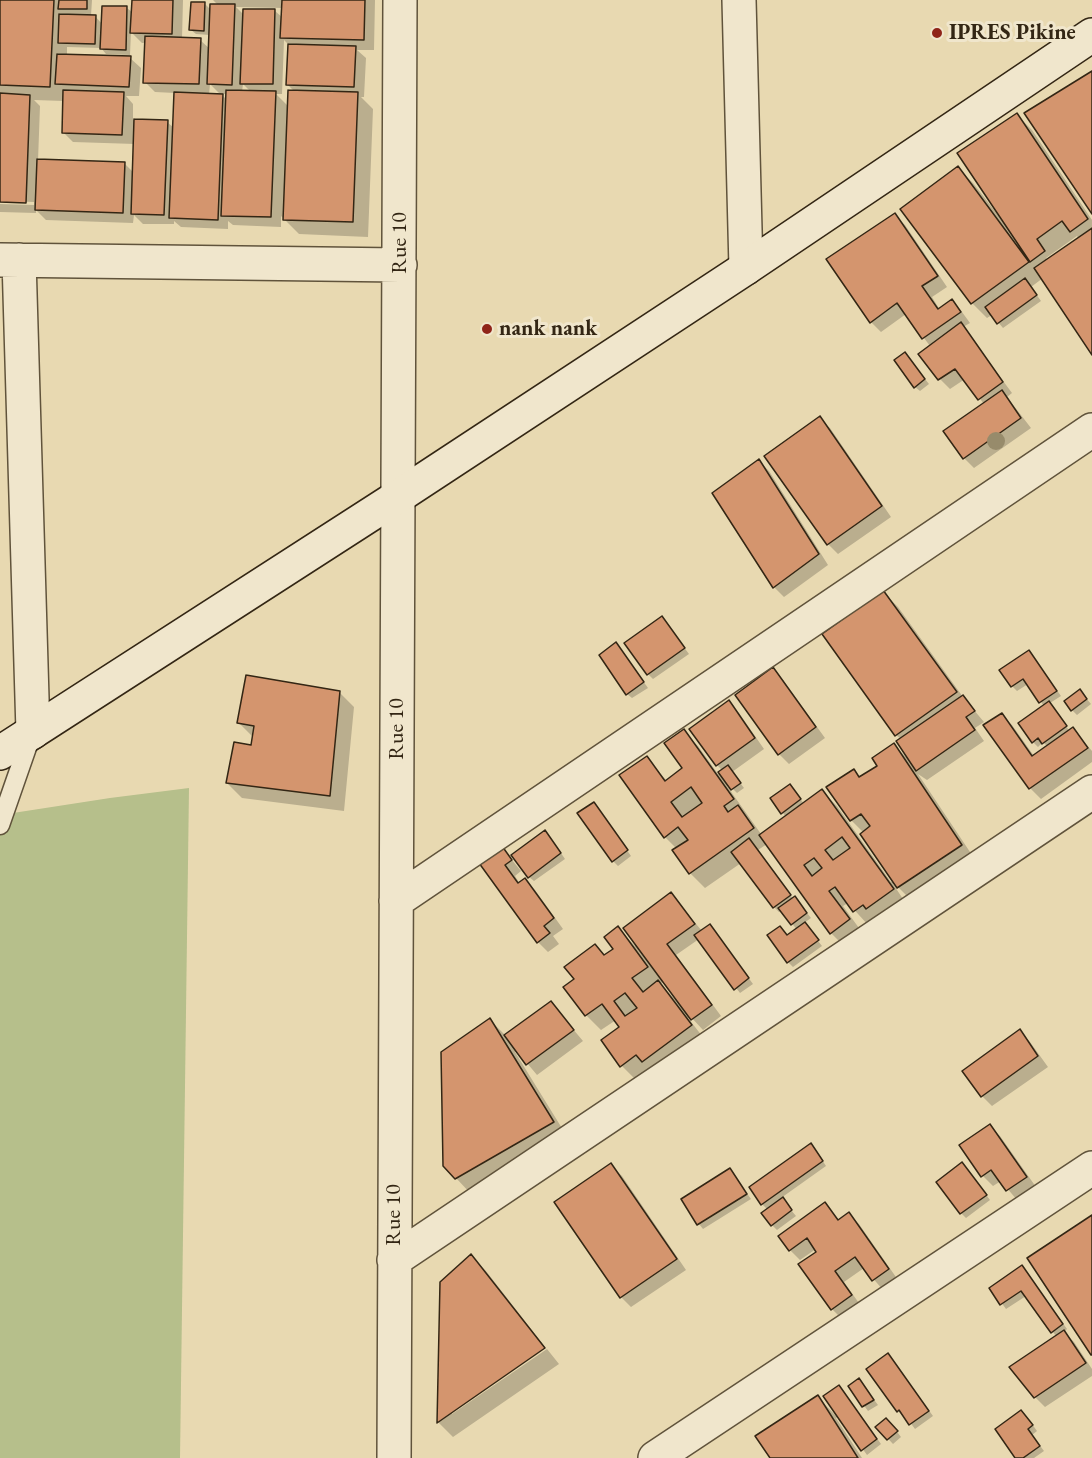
<!DOCTYPE html>
<style>
body{margin:0}
canvas{display:block;background:#e8d9b1}
</style>
<canvas width="1092" height="1458"></canvas>
<script>
const ctx = document.querySelector('canvas').getContext('2d');
ctx.lineJoin = 'round';
function fillPath(path, color) { ctx.fillStyle = color; ctx.fill(path, 'evenodd'); }
const poly = rows => new Path2D(rows.map(r => 'M' + r).join(''));
function strokePath(path, color, width, dash) { ctx.strokeStyle = color; ctx.lineWidth = width; ctx.lineCap = dash ? 'butt' : 'round'; ctx.setLineDash(dash || []); ctx.stroke(path); }
function write(font, color, halo, rows, align = 'center') {
  ctx.font = font + ' "EB Garamond",serif'; ctx.lineWidth = 6; ctx.setLineDash([]); ctx.textBaseline = 'middle'; ctx.strokeStyle = halo; ctx.fillStyle = color; for (const [text, x, y, turn = 0] of rows) {
    ctx.save(); ctx.translate(x, y); ctx.rotate((+turn || 0) * Math.PI / 180); ctx.textAlign = isNaN(turn) ? turn : align; if (halo) ctx.strokeText(text, 0, 0); ctx.fillText(text, 0, 0); ctx.restore();
  }
}
fillPath(poly([
 [189,788,180,1458,0,1458,0,815,110,798]
]), '#b6bf8b');
fillPath(poly([
 [0,0,92,0,91,16,95,16,102,24,127,8,133,13,133,0,183,0,182,39,200,40,210,49,210,35,196,34,191,30,204,3,211,10,218,5,213,0,375,0,374,50,357,50,366,58,364,97,361,97,373,109,368,237,299,234,281,216,281,227,233,225,228,221,228,229,181,227,174,221,174,224,143,224,134,215,133,223,46,220,36,210,36,213,0,212,0,204,34,205,34,202,0,201],
 [236,7,283,8,283,18,275,11,244,15],
 [131,32,142,43,146,43,145,82,155,92,175,93,174,128,167,122,133,120,133,104,126,96,139,96,141,68,130,58,67,56,67,47,101,48,106,54,130,55],
 [284,40,289,45,287,84,294,91,288,106,276,94,282,94],
 [210,84,221,95,209,95],
 [243,84,251,92,242,92],
 [221,94,228,94,227,100],
 [34,100,64,101,63,132,73,142,135,144,134,173,125,164,38,161,40,106],
 [1017,115,1032,130,1092,220,1092,352,1043,278,1031,287,1041,301,1003,328,992,315,987,318,972,303,902,209,958,168,973,183,998,215,1000,214],
 [1077,236,1079,239,1048,261,1046,258],
 [895,215,905,225,947,287,932,297,940,310,951,301,962,312,970,323,963,327,1012,393,1007,397,1031,428,974,468,964,458,984,404,965,379,950,389,940,379,930,346,906,314,881,332,871,322],
 [905,354,929,384,920,391,915,387],
 [819,418,830,428,891,517,838,554,828,544],
 [759,461,769,471,828,565,784,597,774,587],
 [883,592,898,607,963,697,984,722,975,728,984,741,927,780,918,774,976,861,913,902,894,883,893,884,907,905,869,926,848,903,843,906,864,935,846,948,831,933,767,844,758,850,793,899,799,903,811,918,804,923,822,946,793,967,788,962,788,937,797,930,782,910,779,912,774,907,741,863,705,888,690,873,677,849,665,837,646,758,667,781,685,768,683,731,698,746,718,774,723,771,717,765,729,702,739,713,764,749,732,772,744,788,737,793,729,785,727,786,761,834,786,817,783,813,795,791,804,804,822,791,837,806,891,882,894,881,864,833,851,820,853,771,861,778,879,767,894,745,906,757,907,756,901,739,896,735],
 [662,618,689,654,653,679,648,674],
 [620,649,648,688,632,698,627,694],
 [1029,651,1061,696,1050,703,1052,707,1071,733,1073,729,1092,751,1092,762,1041,799,1031,789,986,725,1001,715,1012,725,1034,756,1047,746,1043,742,1038,747,1033,742,1044,706,1028,684,1017,691,1012,686],
 [773,669,783,680,825,738,789,764,779,754],
 [1080,691,1091,704,1077,715,1072,710],
 [339,692,354,707,344,811,242,798,227,783,252,747,254,738,239,723],
 [598,809,631,856,618,866,613,861],
 [550,837,565,859,534,881,529,877],
 [502,848,521,871,515,876,520,884,525,880,535,890,563,929,553,936,559,944,548,952,538,942,481,863],
 [671,894,702,931,714,931,753,984,740,993,699,939,676,955,721,1016,703,1030,690,1016,688,1018,706,1041,637,1081,622,1066,621,1027,616,1020,601,1030,586,1015,565,987,576,980,595,946,606,956,615,950,618,928,635,946,637,945],
 [664,981,677,999,676,1000,660,984],
 [551,1003,583,1041,537,1075,517,1051,515,1052,568,1138,471,1194,456,1178,490,1020,506,1036],
 [1020,1031,1030,1042,1048,1067,992,1106,982,1096],
 [990,1126,1000,1136,1036,1187,1017,1200,1001,1181,993,1186,983,1176,961,1146],
 [815,1149,826,1166,781,1198,796,1216,777,1230,772,1225,768,1210,762,1204],
 [611,1165,622,1176,686,1270,631,1307,621,1297],
 [967,1169,990,1200,966,1218,961,1213],
 [730,1170,751,1199,703,1229,699,1224],
 [825,1204,840,1221,849,1214,859,1224,898,1280,883,1290,864,1268,844,1282,861,1306,842,1319,832,1309,819,1252,816,1249,800,1260,790,1250],
 [471,1256,486,1271,545,1347,452,1411,452,1414,547,1349,559,1364,453,1437,438,1422,441,1283],
 [1022,1267,1067,1329,1064,1332,1074,1342,1092,1369,1092,1376,1045,1407,1035,1397,1056,1336,1026,1296,1006,1309,991,1288],
 [892,1360,933,1416,915,1429,904,1414,903,1416,898,1411],
 [859,1380,878,1405,868,1411,850,1386],
 [844,1392,881,1444,867,1455,839,1416,836,1418,862,1458,772,1458,818,1397,836,1416],
 [1026,1416,1037,1431,1032,1435,1044,1451,1034,1458,1017,1458],
 [891,1424,901,1437,893,1444,877,1427]
]), '#0003');
const building = poly([
 [0,0,54,0,50,87,0,85,0,0],
 [59,0,87,0,87,9,58,9,59,0],
 [132,0,173,0,172,34,130,33,132,0],
 [282,0,365,0,364,40,280,38,282,0],
 [191,2,205,2,204,31,189,30,191,2],
 [210,4,235,4,232,85,207,84,210,4],
 [102,6,127,6,126,50,100,49,102,6],
 [243,9,275,9,273,84,240,84,243,9],
 [59,14,96,15,95,44,58,43,59,14],
 [145,36,201,38,199,84,143,83,145,36],
 [288,44,356,46,354,87,286,85,288,44],
 [57,54,131,56,129,87,55,84,57,54],
 [1092,71,1092,214,1024,113,1092,71],
 [63,90,124,92,122,135,62,133,63,90],
 [226,90,276,91,271,217,221,216,226,90],
 [288,90,358,92,353,222,283,220,288,90],
 [174,92,223,94,218,220,169,218,174,92],
 [0,93,30,95,26,203,0,202,0,93],
 [1017,113,1088,219,1070,232,1062,221,1037,239,1045,251,1030,262,957,153,1017,113],
 [134,119,168,120,164,215,131,214,134,119],
 [37,159,125,162,123,213,35,210,37,159],
 [958,166,1029,262,971,304,900,209,958,166],
 [895,213,938,276,922,286,938,309,952,299,961,312,922,339,897,303,870,323,826,259,895,213],
 [1092,228,1092,355,1034,268,1092,228],
 [1025,278,1037,295,997,324,985,307,1025,278],
 [961,322,1003,382,978,400,955,369,938,380,918,354,961,322],
 [905,352,925,379,914,388,894,360,905,352],
 [1002,390,1021,418,963,459,943,431,1002,390],
 [820,416,882,506,827,545,764,456,820,416],
 [759,459,819,554,773,588,712,493,759,459],
 [883,590,957,692,895,736,822,634,883,590],
 [662,616,685,648,647,675,624,643,662,616],
 [616,642,644,682,626,695,599,655,616,642],
 [1029,650,1057,691,1039,703,1023,679,1011,687,999,670,1029,650],
 [773,667,816,727,778,755,735,695,773,667],
 [246,675,340,691,330,796,226,783,234,742,251,745,254,726,237,723,246,675],
 [1080,689,1087,699,1071,711,1064,701,1080,689],
 [963,695,975,711,966,717,975,730,916,771,896,741,963,695],
 [729,700,755,738,716,766,689,729,729,700],
 [1049,701,1067,726,1042,744,1038,738,1032,743,1018,723,1049,701],
 [1002,713,1032,756,1073,727,1088,748,1029,789,983,725,1002,713],
 [684,729,734,799,724,806,728,812,738,805,754,828,689,874,672,850,688,840,678,827,664,838,619,775,647,756,665,781,682,768,664,743,684,729],
 [691,787,702,803,682,817,671,802,691,787],
 [894,743,962,845,897,888,860,834,870,826,861,814,850,821,826,787,854,769,859,777,877,766,872,758,894,743],
 [728,765,741,783,731,790,718,772,728,765],
 [790,784,801,799,781,814,770,798,790,784],
 [822,789,894,889,866,909,863,905,853,912,835,887,829,891,850,919,830,934,759,835,822,789],
 [842,837,850,848,833,860,825,850,842,837],
 [814,858,822,868,812,876,804,865,814,858],
 [594,802,628,850,612,862,577,813,594,802],
 [545,830,561,853,528,878,511,855,545,830],
 [749,838,791,895,773,908,731,852,749,838],
 [502,846,512,860,505,865,518,883,525,878,554,918,544,926,550,933,537,943,479,863,502,846],
 [671,892,695,924,667,944,712,1005,691,1020,623,928,671,892],
 [795,896,807,913,791,925,778,908,795,896],
 [805,922,819,940,787,963,767,935,780,926,787,935,805,922],
 [710,924,749,978,734,990,694,935,710,924],
 [618,926,648,967,632,978,643,992,658,980,692,1025,642,1062,636,1055,620,1067,601,1040,619,1027,602,1004,585,1016,563,987,574,979,564,967,595,944,604,955,613,949,604,937,618,926],
 [625,993,637,1008,625,1016,614,1001,625,993],
 [551,1001,574,1030,526,1065,504,1035,551,1001],
 [490,1018,554,1122,455,1179,443,1166,441,1052,490,1018],
 [1020,1029,1038,1056,981,1097,962,1071,1020,1029],
 [990,1124,1027,1177,1006,1191,991,1170,981,1177,959,1145,990,1124],
 [811,1143,823,1161,761,1205,749,1187,811,1143],
 [962,1162,987,1195,960,1214,936,1182,962,1162],
 [611,1163,677,1259,620,1298,554,1202,611,1163],
 [730,1168,747,1194,697,1225,681,1199,730,1168],
 [783,1197,792,1210,771,1226,761,1213,783,1197],
 [825,1202,838,1220,849,1212,889,1269,872,1281,855,1257,835,1271,852,1295,831,1310,798,1264,816,1252,807,1238,789,1251,778,1236,825,1202],
 [1092,1215,1092,1355,1091,1355,1027,1258,1092,1215],
 [471,1254,545,1348,437,1423,440,1282,471,1254],
 [1022,1265,1063,1324,1051,1333,1021,1291,1000,1305,989,1288,1022,1265],
 [1064,1330,1086,1363,1034,1398,1009,1367,1064,1330],
 [888,1353,929,1411,909,1425,899,1410,897,1412,866,1369,888,1353],
 [859,1378,874,1400,862,1407,848,1386,859,1378],
 [839,1385,877,1439,861,1451,823,1396,839,1385],
 [818,1395,858,1458,770,1458,755,1436,818,1395],
 [1021,1410,1033,1425,1028,1429,1040,1446,1023,1458,1015,1458,995,1429,1021,1410],
 [886,1418,898,1431,887,1440,875,1427,886,1418]
]);
fillPath(building, '#d4956e');
strokePath(building, '#332614', 1.5);
const lane = poly([
 [0,825,31,736]
]);
const street = poly([
 [739,0,746,268],
 [0,260,400,265],
 [19,260,33,732],
 [396,901,1092,430],
 [394,1260,1092,792],
 [394,1458,400,0],
 [655,1458,1092,1168]
]);
const secondary = poly([
 [0,753,399,496,746,268,1092,35]
]);
strokePath(lane, '#60533b', 21);
strokePath(street, '#60533b', 36);
strokePath(secondary, '#332614', 36);
strokePath(lane, '#f0e6cc', 18);
strokePath(street, '#f0e6cc', 33);
strokePath(secondary, '#f0e6cc', 33);
ctx.fillStyle = '#978b6b';
for (const [x, y] of [
 [996,441]
]) { ctx.beginPath(); ctx.arc(x, y, 9, 0, 2 * Math.PI); ctx.fill(); }
for (const [x, y, r, color] of [
 [937,33,6,"#8f2418"],
 [487,329,6,"#8f2418"]
]) { const dot = new Path2D(); dot.arc(x, y, r, 0, 2 * Math.PI); ctx.fillStyle = color; ctx.fill(dot); strokePath(dot, '#f0e6cc', 2); }
write('bold 22px', '#332614', '#f0e6cc', [
 ["IPRES Pikine",949,33],
 ["nank nank",499,329]
], 'left');
write('22px', '#332614', '#f0e6cc', [
 ["Rue 10",400,243,-90],
 ["Rue 10",397,729,-90],
 ["Rue 10",394,1215,-90]
]);
</script>
